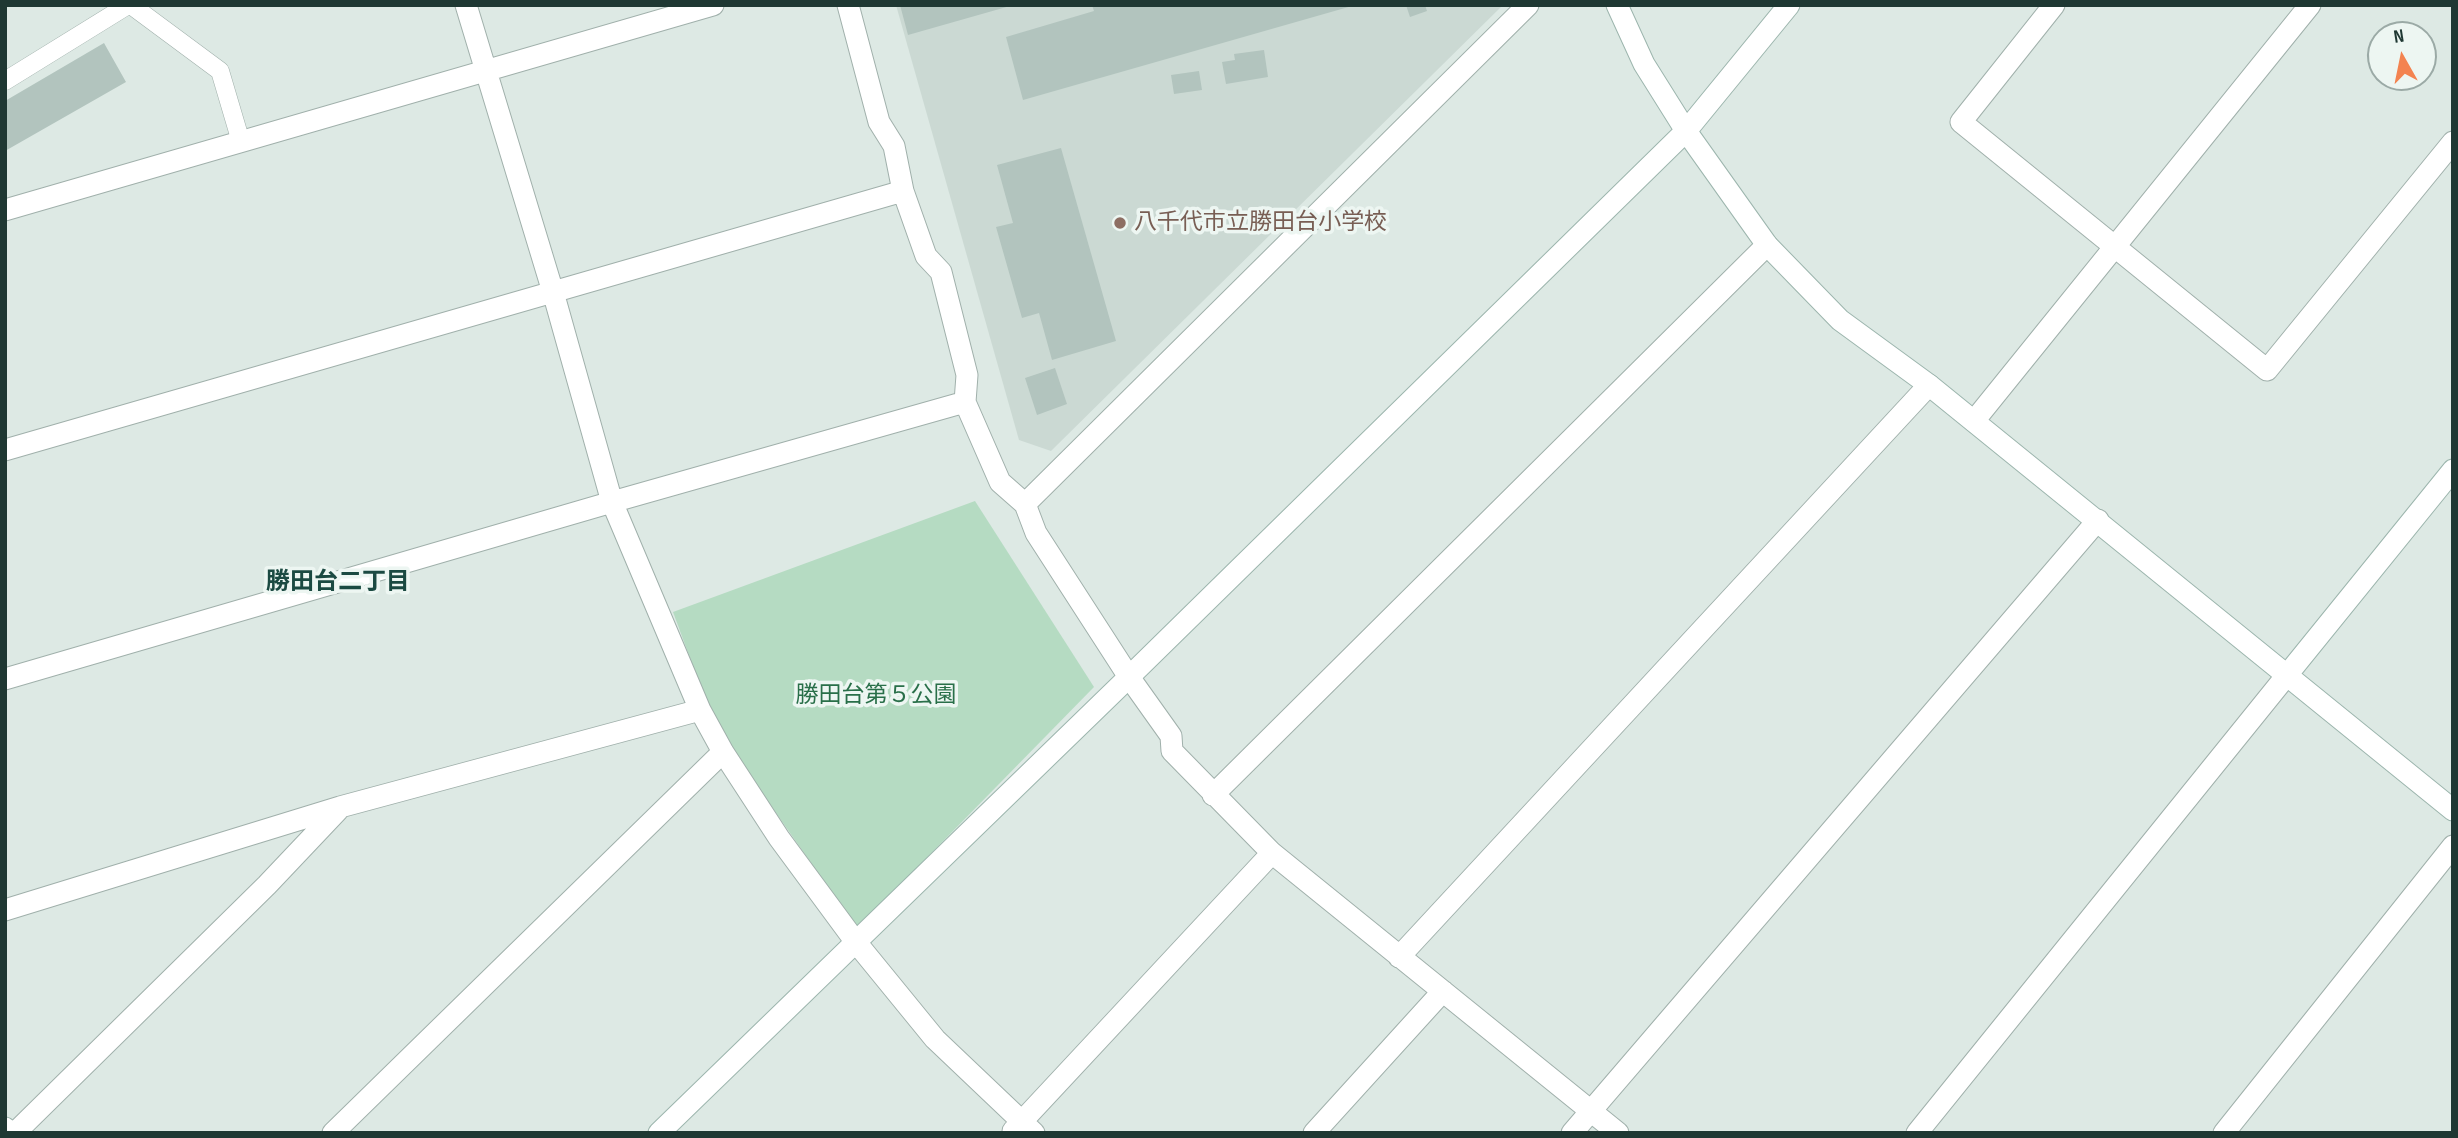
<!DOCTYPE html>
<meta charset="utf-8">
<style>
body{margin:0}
#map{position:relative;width:2458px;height:1138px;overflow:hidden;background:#dde9e4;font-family:"Sofia Sans Condensed",sans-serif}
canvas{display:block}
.frame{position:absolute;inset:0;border:7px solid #1f3833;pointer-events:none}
.north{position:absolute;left:2367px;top:21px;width:70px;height:70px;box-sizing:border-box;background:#edf6f2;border:2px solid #9baaa6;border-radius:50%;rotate:351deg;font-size:19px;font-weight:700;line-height:28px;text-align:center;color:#1f3833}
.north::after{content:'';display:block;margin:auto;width:24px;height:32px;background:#f38350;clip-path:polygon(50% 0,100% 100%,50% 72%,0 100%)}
</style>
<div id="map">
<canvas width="2458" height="1138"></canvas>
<div class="frame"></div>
<div class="north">N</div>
</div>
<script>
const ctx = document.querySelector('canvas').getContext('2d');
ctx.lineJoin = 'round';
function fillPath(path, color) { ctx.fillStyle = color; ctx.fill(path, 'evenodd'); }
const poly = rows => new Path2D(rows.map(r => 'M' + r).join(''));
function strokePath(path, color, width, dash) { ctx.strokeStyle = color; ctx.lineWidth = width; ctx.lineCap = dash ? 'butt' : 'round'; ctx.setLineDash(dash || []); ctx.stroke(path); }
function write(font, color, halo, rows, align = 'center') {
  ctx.font = font + ' "Sofia Sans Condensed","Noto Sans JP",sans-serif'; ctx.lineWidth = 7; ctx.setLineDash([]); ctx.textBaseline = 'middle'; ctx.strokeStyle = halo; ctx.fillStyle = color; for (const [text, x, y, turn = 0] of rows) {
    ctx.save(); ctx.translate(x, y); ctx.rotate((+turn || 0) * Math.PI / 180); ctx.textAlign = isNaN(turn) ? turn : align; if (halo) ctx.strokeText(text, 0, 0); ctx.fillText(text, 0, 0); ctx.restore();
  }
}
fillPath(poly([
 [896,5,1503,5,1051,451,1019,440]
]), '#cbd9d3');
fillPath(poly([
 [975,501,1094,687,857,929,730,747,707,704,673,612]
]), '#b5dbc2');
fillPath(poly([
 [900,5,1010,5,1010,6,908,35],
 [1092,5,1352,5,1352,6,1023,100,1006,37,1094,11],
 [1406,5,1425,5,1427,11,1410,17],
 [104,43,126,82,5,151,5,101],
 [1264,50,1268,77,1226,84,1222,62,1235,60,1234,54],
 [1199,71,1202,90,1174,94,1171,75],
 [1061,148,1116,341,1052,360,1039,313,1022,318,996,227,1013,223,997,165],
 [1055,368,1067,404,1037,415,1025,378]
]), '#b2c4be');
const lane = poly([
 [131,5,220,71,241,142],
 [5,81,128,5]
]);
const street = poly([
 [466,5,553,292,612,502,700,710,723,752,779,838,855,941,935,1039,1034,1133],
 [848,5,879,122,894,146,903,191,926,256,941,272,967,375,965,402,1000,482,1025,504,1036,533,1129,677,1171,736,1172,751,1272,853,1618,1133],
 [2054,5,1961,122,2267,370,2453,142],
 [5,210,713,5],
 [1974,421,2310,5],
 [5,450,903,191],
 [1025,504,1528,5],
 [5,679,612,502,965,402],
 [1213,795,1767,245],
 [5,910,340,807,700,710],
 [1399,957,1929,385],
 [1013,1131,1272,853],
 [15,1133,267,885,338,810],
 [333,1133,723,752],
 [1314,1133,1443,991],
 [1572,1133,2098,520],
 [1917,1133,2287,675],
 [2224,1133,2453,846]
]);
const secondary = poly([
 [1617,5,1644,64,1686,131,1767,245,1840,320,1929,385,2453,810],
 [2287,675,2453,470],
 [5,1128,7,1133],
 [659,1133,1129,677,1686,131,1789,5]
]);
strokePath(lane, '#a0b0ab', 19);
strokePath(street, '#a0b0ab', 23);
strokePath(secondary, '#9cb5ad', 23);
strokePath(lane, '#fff', 18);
strokePath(street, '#fff', 21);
strokePath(secondary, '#fff', 21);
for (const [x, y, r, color] of [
 [1120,223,7,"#8d6e63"]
]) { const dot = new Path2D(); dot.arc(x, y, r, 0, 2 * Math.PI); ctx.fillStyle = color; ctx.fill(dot); strokePath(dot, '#edf6f2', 2.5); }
write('23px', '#785e54', '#edf6f2', [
 ["八千代市立勝田台小学校",1134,223]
], 'left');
write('23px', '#296f49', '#edf6f2', [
 ["勝田台第５公園",876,696]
]);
write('bold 24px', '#1b4a42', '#edf6f2', [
 ["勝田台二丁目",338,583]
]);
</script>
